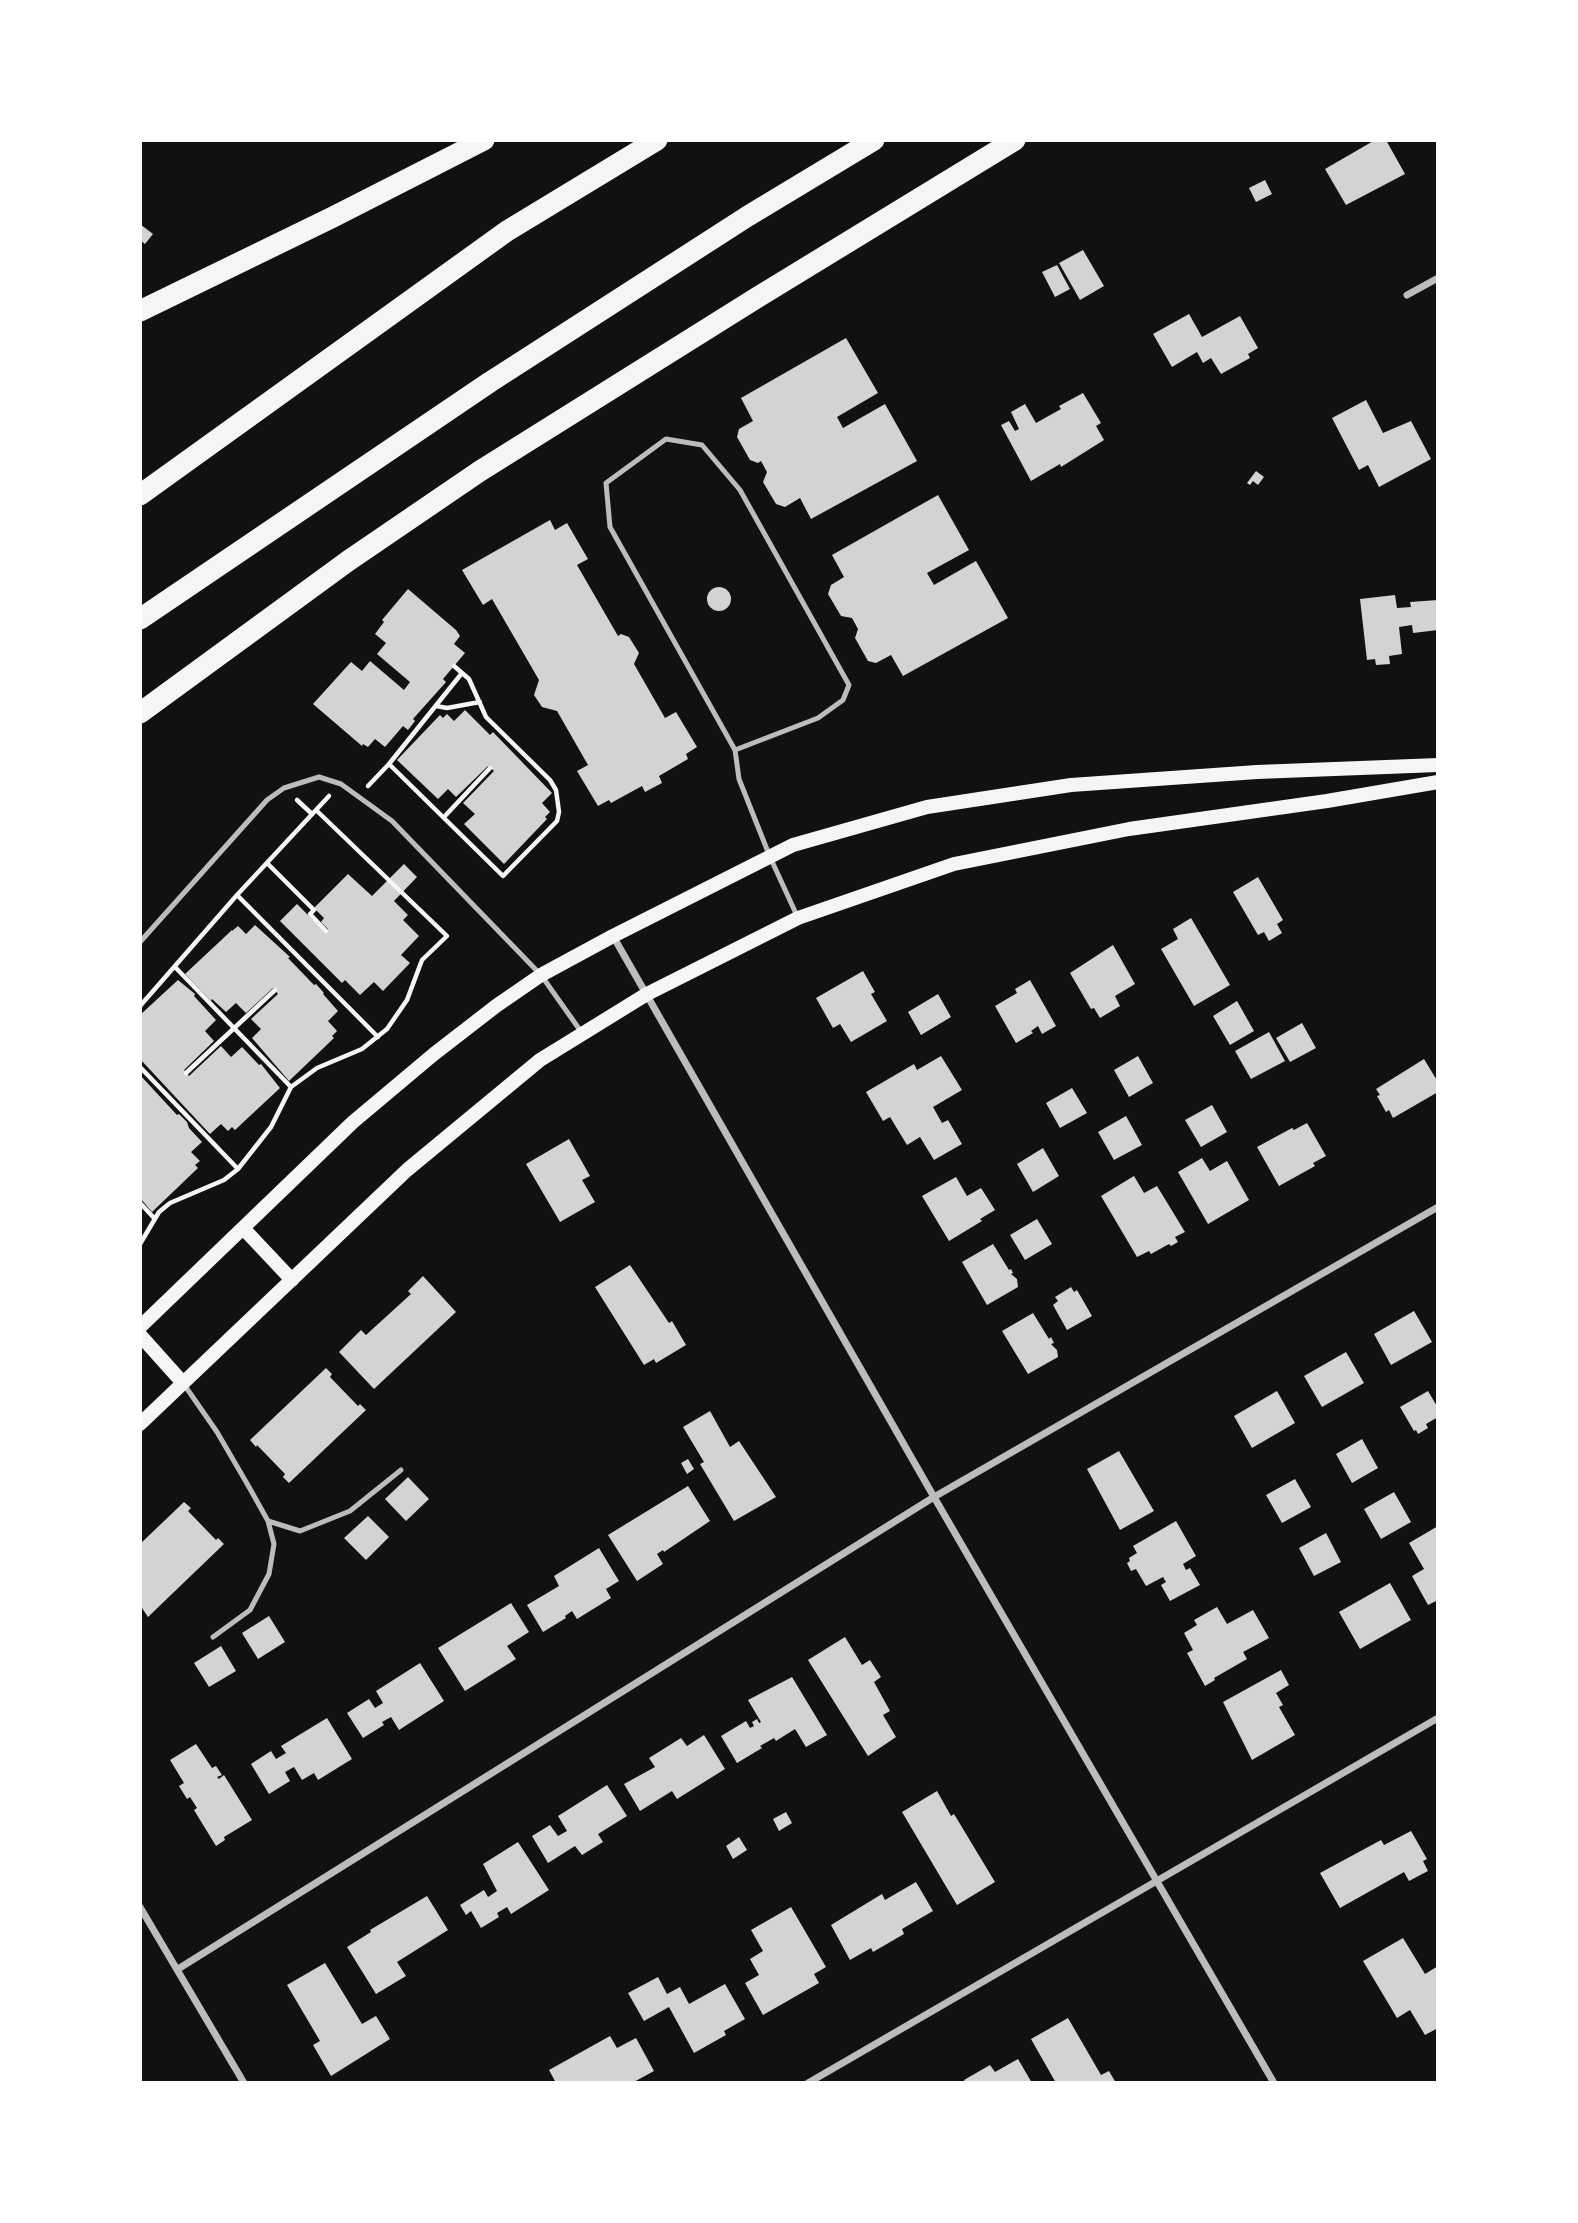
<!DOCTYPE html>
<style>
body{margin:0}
#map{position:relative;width:1578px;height:2223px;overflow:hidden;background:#111;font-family:Karla,sans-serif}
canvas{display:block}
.frame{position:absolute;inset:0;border:142px solid #fff;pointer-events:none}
</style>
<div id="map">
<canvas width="1578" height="2223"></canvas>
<div class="frame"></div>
</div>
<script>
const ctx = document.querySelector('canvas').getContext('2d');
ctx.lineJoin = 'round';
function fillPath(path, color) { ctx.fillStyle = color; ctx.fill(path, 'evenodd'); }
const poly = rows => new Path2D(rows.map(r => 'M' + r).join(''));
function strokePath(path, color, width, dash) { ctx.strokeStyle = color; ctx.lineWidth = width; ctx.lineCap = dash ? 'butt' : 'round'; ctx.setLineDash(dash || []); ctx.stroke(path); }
fillPath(poly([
 [1375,140,1386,140,1405,174,1346,205,1325,169],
 [1265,180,1272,194,1256,202,1249,188],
 [140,224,153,234,145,244,140,240],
 [1083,250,1104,286,1080,300,1059,263],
 [1057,265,1070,289,1055,297,1042,272],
 [1189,314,1202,337,1240,316,1258,348,1248,354,1250,358,1221,374,1211,358,1203,363,1197,352,1172,367,1153,334],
 [846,338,878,393,837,417,843,428,885,404,917,461,811,519,800,498,785,507,776,504,763,482,767,472,761,461,758,463,750,460,737,437,739,429,753,421,741,398],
 [1083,393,1101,423,1096,426,1104,440,1061,467,1060,464,1031,481,1001,425,1009,421,1015,431,1019,429,1011,412,1025,404,1036,423,1061,409,1059,406],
 [1366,400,1383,433,1411,421,1431,459,1379,487,1368,465,1359,470,1332,418],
 [1256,471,1264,477,1258,485,1253,481,1250,485,1247,483],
 [938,495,969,550,927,573,934,585,976,561,1008,618,903,676,891,655,876,663,868,661,855,638,858,629,852,618,841,616,828,594,831,585,844,577,832,555],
 [550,520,555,530,567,523,588,559,577,565,618,636,621,634,629,637,639,653,634,664,665,718,676,712,697,747,686,754,688,759,659,776,662,783,645,792,642,786,611,803,609,800,598,806,577,771,588,765,557,711,542,707,534,695,539,680,492,599,483,605,462,570],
 '707 599a12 12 0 1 1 24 0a12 12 0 1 1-24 0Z',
 [408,589,456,630,460,636,454,644,465,653,443,679,446,682,413,719,415,721,408,730,403,726,385,747,375,739,368,747,363,744,362,746,313,704,351,662,362,671,370,661,404,690,410,682,377,654,386,643,375,634,384,622,382,620],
 [1395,595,1397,608,1411,607,1410,602,1438,600,1438,630,1413,633,1412,625,1399,627,1402,654,1389,656,1390,664,1376,665,1375,659,1367,660,1360,599],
 [465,710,490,735,493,732,552,793,542,803,550,812,545,817,547,819,504,864,464,824,475,814,463,803,494,771,488,766,456,797,448,789,438,799,397,760,440,715,443,718,447,714,454,721],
 [404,864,417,877,394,901,408,915,403,920,419,936,401,955,410,963,383,991,374,982,360,995,345,980,342,983,280,921,297,904,325,932,328,929,321,922,324,918,314,908,348,874,372,896],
 [1258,877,1283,920,1277,924,1282,933,1269,941,1264,932,1258,935,1233,892],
 [1191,918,1230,985,1194,1006,1161,949,1178,939,1173,929],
 [255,925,290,957,288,958,314,985,316,984,324,993,323,994,338,1011,328,1021,337,1031,332,1036,334,1038,289,1081,252,1038,261,1029,251,1019,278,994,273,988,246,1013,236,1003,226,1012,212,999,211,1001,185,974,232,930,232,931,238,926,246,934],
 [1113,945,1135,984,1115,996,1120,1006,1100,1018,1094,1008,1091,1009,1070,973],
 [863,971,875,992,871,994,887,1021,851,1042,840,1024,833,1028,816,998],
 [178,980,195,994,194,996,216,1020,205,1031,214,1041,184,1070,189,1076,221,1046,231,1057,242,1047,259,1065,261,1064,280,1088,235,1130,232,1127,228,1131,221,1124,210,1134,140,1059,140,1015],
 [1030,980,1056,1026,1042,1034,1038,1026,1031,1031,1033,1033,1016,1043,995,1006,1017,993,1015,989],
 [938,994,951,1017,921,1035,908,1012],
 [1237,1001,1254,1031,1230,1045,1213,1016],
 [1302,1023,1316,1048,1290,1062,1276,1038],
 [1269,1032,1285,1061,1251,1079,1235,1051],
 [941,1056,962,1090,933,1107,942,1123,948,1120,962,1144,934,1160,920,1137,907,1145,890,1117,883,1121,866,1092,914,1064,917,1070],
 [1138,1056,1153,1083,1129,1097,1114,1070],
 [1424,1059,1438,1082,1438,1092,1393,1118,1389,1110,1386,1112,1377,1096,1380,1095,1376,1089],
 [140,1075,177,1115,179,1114,187,1122,189,1128,202,1142,191,1152,200,1161,195,1165,198,1168,152,1212,140,1198],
 [1072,1088,1087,1113,1060,1128,1046,1103],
 [1212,1105,1227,1132,1201,1147,1185,1120],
 [1126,1116,1142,1145,1114,1160,1098,1132],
 [1307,1123,1326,1156,1313,1163,1315,1166,1279,1186,1257,1147,1292,1128,1294,1130],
 [569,1139,590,1176,582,1180,595,1202,560,1222,526,1164],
 [1043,1148,1059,1176,1033,1192,1017,1164],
 [1202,1158,1210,1171,1227,1161,1249,1200,1208,1224,1178,1172],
 [1134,1176,1144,1193,1157,1186,1185,1232,1175,1237,1178,1242,1171,1246,1169,1244,1151,1254,1149,1251,1137,1257,1101,1196],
 [956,1177,967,1196,981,1188,995,1210,980,1219,982,1221,949,1241,922,1196],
 [1037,1219,1052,1244,1025,1260,1010,1235],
 [993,1244,1009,1270,1011,1269,1013,1273,1011,1274,1017,1279,1018,1287,987,1305,962,1262],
 [630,1265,669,1323,672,1321,686,1345,656,1363,654,1359,644,1365,595,1287],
 [423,1276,456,1312,374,1389,339,1352,361,1330,366,1335,411,1294,408,1291],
 [1071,1287,1074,1292,1077,1290,1092,1316,1067,1330,1053,1305,1058,1301,1055,1297],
 [1414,1311,1432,1342,1391,1365,1374,1334],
 [1033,1313,1049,1339,1051,1337,1054,1343,1051,1344,1057,1350,1058,1357,1028,1374,1002,1331],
 [1346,1352,1364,1383,1322,1407,1304,1376],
 [326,1368,332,1374,330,1377,358,1406,360,1404,366,1410,289,1483,283,1477,285,1474,257,1445,256,1447,250,1440],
 [1277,1391,1295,1423,1252,1448,1234,1416],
 [1428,1391,1438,1408,1438,1417,1426,1424,1428,1428,1418,1434,1416,1430,1414,1431,1400,1407],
 [710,1411,730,1447,739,1441,776,1497,734,1521,700,1464,704,1462,683,1427],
 [1362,1439,1378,1468,1352,1483,1336,1454],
 [1119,1451,1154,1511,1120,1530,1087,1469],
 [688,1459,694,1469,687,1474,681,1463],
 [408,1477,429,1499,406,1521,385,1499],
 [1295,1479,1311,1507,1282,1523,1266,1495],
 [688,1486,710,1521,664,1552,663,1550,657,1554,663,1564,637,1581,608,1535],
 [1394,1492,1411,1522,1381,1539,1364,1509],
 [184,1502,191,1508,188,1511,216,1540,218,1538,224,1544,148,1617,140,1605,140,1544],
 [368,1516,389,1537,366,1560,344,1538],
 [1176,1521,1196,1556,1183,1564,1186,1570,1190,1568,1200,1585,1170,1601,1161,1585,1166,1582,1163,1577,1146,1586,1136,1569,1131,1571,1127,1563,1130,1561,1129,1558,1137,1553,1133,1546],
 [1438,1526,1438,1600,1428,1605,1412,1576,1424,1569,1409,1543],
 [1326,1533,1341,1562,1314,1576,1299,1548],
 [599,1548,619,1581,606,1589,611,1598,577,1619,572,1611,565,1616,566,1618,543,1632,527,1605,559,1586,554,1576],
 [1390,1583,1411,1620,1360,1649,1339,1612],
 [511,1603,529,1632,507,1646,516,1659,465,1691,438,1648],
 [1217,1607,1227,1624,1253,1610,1269,1638,1243,1652,1247,1659,1214,1678,1215,1680,1205,1686,1187,1653,1193,1650,1184,1633,1197,1625,1194,1620],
 [269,1616,285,1642,258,1659,242,1633],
 [845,1637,862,1665,870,1660,881,1677,874,1682,890,1711,883,1715,896,1737,868,1756,808,1660],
 [221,1646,236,1671,209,1687,194,1663],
 [420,1663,444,1701,399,1730,391,1717,382,1722,384,1725,363,1738,347,1713,369,1699,375,1708,383,1703,376,1691],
 [1281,1670,1289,1685,1276,1693,1283,1705,1279,1707,1295,1735,1252,1760,1223,1702],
 [792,1677,827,1735,806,1747,795,1729,776,1741,774,1738,760,1746,762,1748,737,1763,721,1736,746,1721,750,1728,754,1726,752,1722,757,1719,759,1723,761,1722,748,1700],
 [327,1718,352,1759,318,1780,314,1773,302,1780,294,1767,285,1772,290,1781,269,1794,251,1764,271,1751,276,1759,286,1753,281,1746],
 [704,1735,725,1769,677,1799,672,1791,640,1811,624,1784,655,1767,649,1758,681,1738,687,1746],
 [196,1744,212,1768,216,1766,222,1775,217,1777,219,1779,224,1775,252,1820,224,1837,225,1840,216,1846,194,1810,197,1808,190,1797,187,1799,179,1786,184,1783,170,1760],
 [607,1785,627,1816,598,1834,603,1842,582,1855,575,1846,548,1863,532,1836,550,1825,558,1836,567,1831,558,1816],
 [937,1791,951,1816,954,1814,995,1882,957,1905,902,1812],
 [786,1812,792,1823,779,1831,773,1819],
 [1411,1831,1427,1859,1423,1861,1428,1871,1409,1881,1404,1872,1340,1908,1320,1873,1381,1840,1384,1845],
 [739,1837,747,1850,733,1859,726,1846],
 [518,1842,549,1890,511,1914,507,1907,497,1913,499,1917,481,1928,471,1911,466,1915,460,1905,484,1890,488,1897,497,1891,483,1864],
 [916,1882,933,1911,902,1929,904,1934,873,1952,871,1948,850,1960,831,1925,882,1894,885,1900],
 [427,1896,448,1930,397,1962,406,1976,376,1994,347,1947,371,1932,370,1930],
 [791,1907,826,1967,814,1974,819,1983,763,2015,745,1983,759,1975,750,1959,763,1951,751,1930],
 [1403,1938,1425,1974,1438,1966,1438,2028,1425,2035,1410,2010,1397,2018,1363,1961],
 [325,1963,362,2024,376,2016,390,2039,331,2076,313,2045,320,2041,287,1985],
 [658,1977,667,1994,680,1987,689,2004,725,1984,745,2019,724,2031,726,2035,694,2053,669,2007,644,2021,628,1993],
 [1068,2018,1101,2075,1109,2071,1116,2083,1056,2083,1031,2039],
 [610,2036,617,2048,636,2038,654,2071,632,2083,556,2083,549,2070],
 [1018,2059,1032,2083,965,2083,964,2080,990,2065,995,2072]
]), '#d3d3d3');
strokePath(poly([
 [454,666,469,679,486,717,550,780,556,790,559,812,557,821,503,876,389,764,462,673],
 [436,706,447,708,480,702],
 [368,786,389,764],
 [297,800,312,814],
 [444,817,490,768],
 [267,863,314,910,310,914,326,931],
 [237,895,378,1037],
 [175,967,291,1087],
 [140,1006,237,895,329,796],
 [140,1067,238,1169],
 [186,1073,275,990],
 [140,1203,155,1219],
 [140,1244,159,1212,170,1203,224,1180,238,1169,271,1127,291,1087,317,1068,362,1049,387,1029,407,1000,422,960,447,936,316,810]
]), '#f5f5f5', 4.5);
strokePath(poly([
 [735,750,818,718,843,700,849,685,740,490,702,445,666,439,606,483,610,527,735,750,739,779,770,857,798,918],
 [140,942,267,800,284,788,319,777,341,784,392,821,541,975,582,1033],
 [183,1383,217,1432,249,1487,268,1521,274,1544,269,1574,250,1610,213,1637],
 [268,1521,300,1531,350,1511,401,1470]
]), '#bcbcbc', 5);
strokePath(poly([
 [1407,295,1438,278],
 [613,936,934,1497,1274,2083],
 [140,1907,244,2083],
 [178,1969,934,1497,1438,1207],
 [808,2083,1438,1718]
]), '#bcbcbc', 7);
strokePath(poly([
 [243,1228,292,1280],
 [140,1327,353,1122,434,1054,496,1006,541,975,613,936,793,845,927,807,1071,785,1257,772,1438,765],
 [140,1335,183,1383],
 [140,1424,407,1170,540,1060,647,994,798,918,954,864,1129,829,1327,801,1438,782]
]), '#f5f5f5', 14);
strokePath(poly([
 [140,311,333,217,484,140],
 [140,495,507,231,657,140],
 [140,619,490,382,748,216,874,140],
 [140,713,348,561,480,471,758,297,1015,140]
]), '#f5f5f5', 21);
</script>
